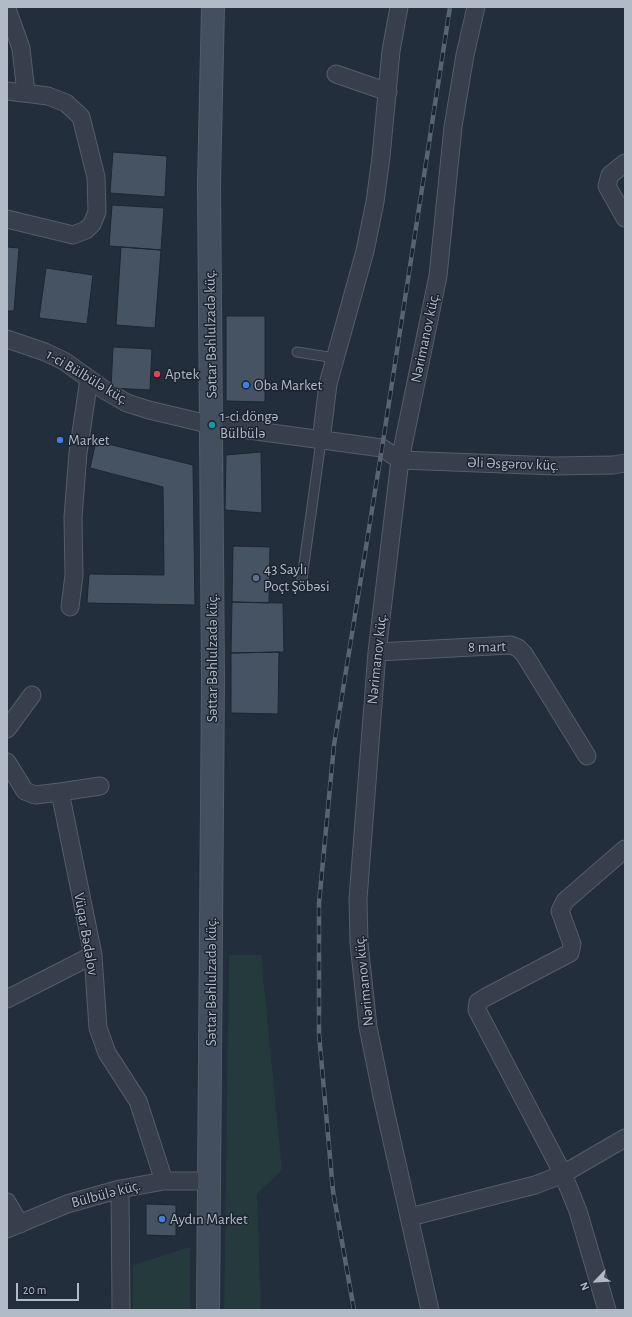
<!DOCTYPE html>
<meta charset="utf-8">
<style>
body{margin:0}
#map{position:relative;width:632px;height:1317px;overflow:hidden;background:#222e3b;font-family:"Alegreya Sans",sans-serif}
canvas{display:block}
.frame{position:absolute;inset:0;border:8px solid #b1bac7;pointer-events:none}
.north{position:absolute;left:576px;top:1261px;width:40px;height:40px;-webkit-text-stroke:3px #1b2430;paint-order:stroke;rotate:245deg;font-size:11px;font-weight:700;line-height:16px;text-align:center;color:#b1bac7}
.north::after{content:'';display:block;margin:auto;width:14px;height:18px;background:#b1bac7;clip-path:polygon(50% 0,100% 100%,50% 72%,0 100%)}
.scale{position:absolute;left:16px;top:1283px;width:63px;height:18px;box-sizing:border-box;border:2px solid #b1bac7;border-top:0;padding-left:5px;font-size:12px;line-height:14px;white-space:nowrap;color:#b1bac7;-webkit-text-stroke:3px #1b2430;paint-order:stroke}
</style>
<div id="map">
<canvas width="632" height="1317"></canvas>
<div class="frame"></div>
<div class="north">N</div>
<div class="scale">20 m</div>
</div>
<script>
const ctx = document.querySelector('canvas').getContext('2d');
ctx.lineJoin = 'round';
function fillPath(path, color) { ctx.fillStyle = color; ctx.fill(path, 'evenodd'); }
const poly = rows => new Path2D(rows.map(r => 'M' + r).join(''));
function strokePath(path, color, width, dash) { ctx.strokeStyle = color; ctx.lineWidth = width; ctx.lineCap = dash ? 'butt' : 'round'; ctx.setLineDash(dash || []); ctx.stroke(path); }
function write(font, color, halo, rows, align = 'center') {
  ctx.font = font + ' "Alegreya Sans",sans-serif'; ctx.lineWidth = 3; ctx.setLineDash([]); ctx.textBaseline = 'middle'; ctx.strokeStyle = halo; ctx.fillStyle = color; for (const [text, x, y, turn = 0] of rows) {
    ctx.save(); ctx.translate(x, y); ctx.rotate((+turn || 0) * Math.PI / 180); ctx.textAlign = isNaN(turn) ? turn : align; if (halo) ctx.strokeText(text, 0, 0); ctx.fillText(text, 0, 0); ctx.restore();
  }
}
fillPath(poly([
 [229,955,261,955,282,1170,257,1194,261,1310,224,1310],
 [190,1247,190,1310,133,1310,133,1265]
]), '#243a3c');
const building = poly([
 [113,152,167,156,165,197,110,193,113,152],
 [112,205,164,208,161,250,109,246,112,205],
 [7,247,19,248,14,311,7,311,7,247],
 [121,247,161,250,155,328,116,325,121,247],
 [46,268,93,275,87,324,39,318,46,268],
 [226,316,265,316,265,402,226,401,226,316],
 [113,347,152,349,150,390,111,388,113,347],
 [96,441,193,465,195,605,87,603,89,574,164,575,163,487,90,468,96,441],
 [261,452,262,513,225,510,226,455,261,452],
 [233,546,270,547,269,603,232,602,233,546],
 [232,602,283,603,284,652,231,653,232,602],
 [279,652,278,714,231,713,231,653,279,652],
 [146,1204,176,1205,176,1236,146,1235,146,1204]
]);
fillPath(building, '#465362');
strokePath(building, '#1d2632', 1);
const lane = poly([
 [297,352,335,358],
 [301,586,321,441]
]);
const street = poly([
 [7,9,21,48,26,93],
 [336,74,388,92],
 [7,91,48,96,66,103,81,117,96,177,97,212,92,224,86,230,73,235,7,219],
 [625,163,610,175,607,186,625,218],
 [7,339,45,352,64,361,106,391,127,403,149,410,212,425,382,448,400,460,555,466,613,465,625,463],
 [321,441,328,384,365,251,375,202,381,157,391,51,399,7],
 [70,607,74,575,73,517,78,453,89,379],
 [377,652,511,645,518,648,524,654,587,756],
 [7,729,32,695],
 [7,762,25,791,35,795,60,792,93,955,98,1028,107,1053,138,1101,164,1181],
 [60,792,100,786],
 [7,999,93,955],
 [120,1189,121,1310],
 [7,1202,20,1224],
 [410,1217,535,1185,563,1174,625,1138],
 [7,1229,67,1204,120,1189,164,1181,210,1181],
 [430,1310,383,1101,368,1027,359,943,358,899,377,652,400,460,438,276,453,127,465,55,476,7],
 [607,1310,578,1211,563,1174,477,1010,478,1002,486,997,570,953,572,944,560,911,565,901,625,849]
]);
const secondary = poly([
 [208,1310,213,680,209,182,213,7]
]);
strokePath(lane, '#545d69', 11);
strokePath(street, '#545d69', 19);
strokePath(secondary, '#545d69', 24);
strokePath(lane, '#363f4b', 9);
strokePath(street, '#363f4b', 17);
strokePath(secondary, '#434f5e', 22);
const rail = poly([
 [354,1310,333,1191,319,1034,319,903,334,745,382,448,450,7]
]);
strokePath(rail, '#576472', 4.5);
strokePath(rail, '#1b2430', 3, [9]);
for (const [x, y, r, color] of [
 [157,374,4,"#e0444e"],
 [246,385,4,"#3f7fe0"],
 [212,425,4,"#0f9aa8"],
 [60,440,4,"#3f7fe0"],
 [256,578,4,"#5c6f8a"],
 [162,1219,4,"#3f7fe0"]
]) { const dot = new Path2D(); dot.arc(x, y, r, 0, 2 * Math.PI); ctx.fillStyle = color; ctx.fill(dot); strokePath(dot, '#1b2430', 1.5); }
write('15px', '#b1bac7', '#1b2430', [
 ["Səttar Bəhlulzadə küç.",211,334,-91],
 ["Nərimanov küç.",425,338,-78],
 ["1-ci Bülbülə küç.",87,377,31],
 ["Əli Əsgərov küç.",513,464,2],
 ["8 mart",487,647,-1],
 ["Səttar Bəhlulzadə küç.",212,658,-90],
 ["Nərimanov küç.",377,659,-84],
 ["Vüqar Bədəlov",86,934,80],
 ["Nərimanov küç.",364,981,-96],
 ["Səttar Bəhlulzadə küç.",211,982,-90],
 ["Bülbülə küç.",106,1194,-15]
]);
write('15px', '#b1bac7', '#1b2430', [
 ["Aptek",165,374],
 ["Oba Market",254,385],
 ["1-ci döngə",220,416],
 ["Bülbülə",220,433],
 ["Market",68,440],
 ["43 Saylı",264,569],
 ["Poçt Şöbəsi",264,586],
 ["Aydın Market",170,1219]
], 'left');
</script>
